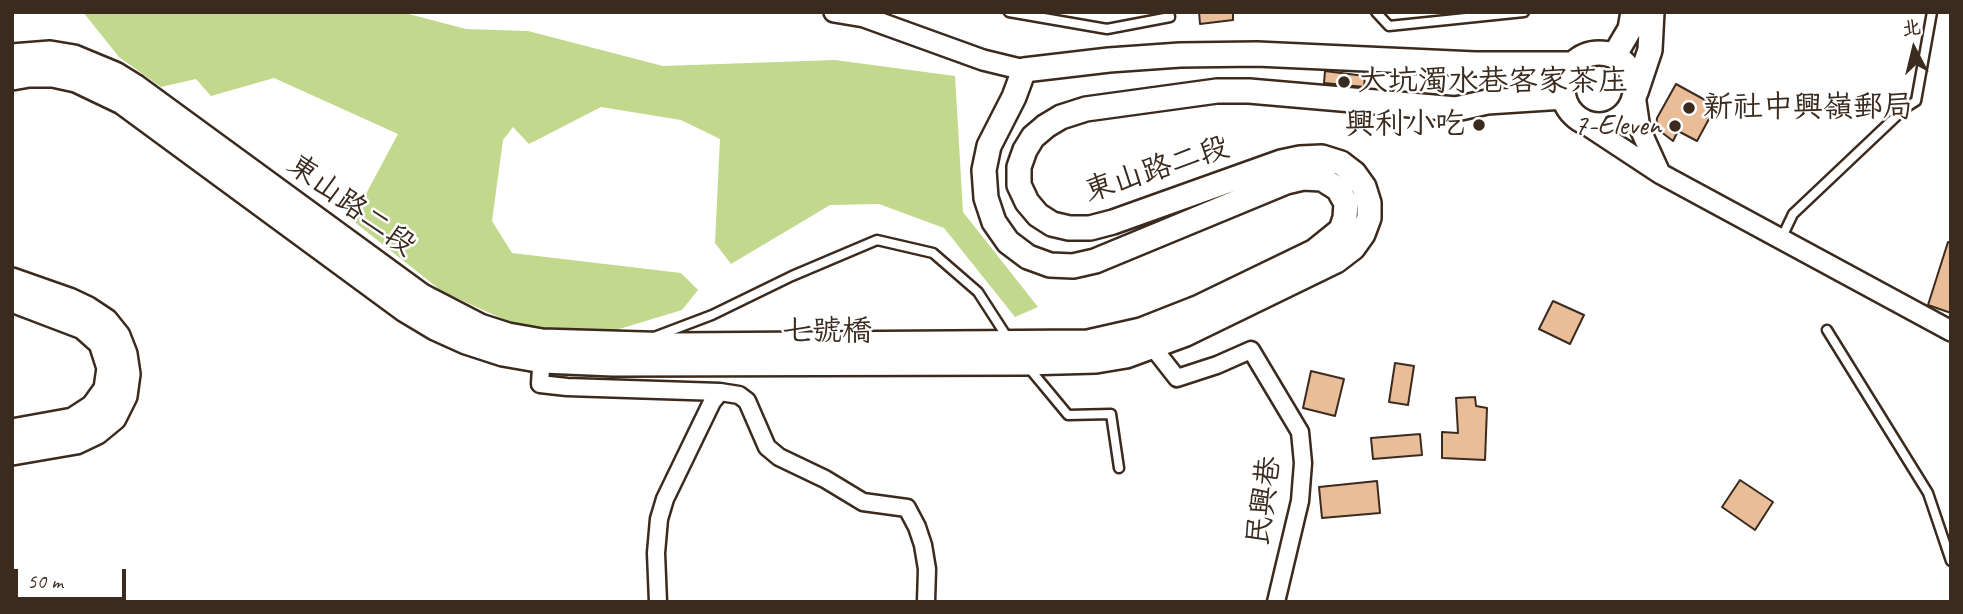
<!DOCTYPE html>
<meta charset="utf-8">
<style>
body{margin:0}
#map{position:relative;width:1963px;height:614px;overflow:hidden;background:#fff;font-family:Caveat,"LXGW WenKai TC",sans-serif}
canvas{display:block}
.frame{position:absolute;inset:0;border:14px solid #3b2a1e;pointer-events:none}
.north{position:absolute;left:1879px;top:14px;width:70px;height:70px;-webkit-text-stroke:5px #fff;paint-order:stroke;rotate:353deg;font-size:19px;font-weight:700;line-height:28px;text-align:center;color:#3b2a1e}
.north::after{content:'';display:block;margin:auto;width:24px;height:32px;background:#3b2a1e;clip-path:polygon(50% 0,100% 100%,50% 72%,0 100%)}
.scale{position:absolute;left:14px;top:569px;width:112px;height:32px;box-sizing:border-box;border:4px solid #3b2a1e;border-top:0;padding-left:9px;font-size:21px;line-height:24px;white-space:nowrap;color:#3b2a1e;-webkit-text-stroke:5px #fff;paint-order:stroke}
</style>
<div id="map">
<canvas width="1963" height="614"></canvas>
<div class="frame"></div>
<div class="north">北</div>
<div class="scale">50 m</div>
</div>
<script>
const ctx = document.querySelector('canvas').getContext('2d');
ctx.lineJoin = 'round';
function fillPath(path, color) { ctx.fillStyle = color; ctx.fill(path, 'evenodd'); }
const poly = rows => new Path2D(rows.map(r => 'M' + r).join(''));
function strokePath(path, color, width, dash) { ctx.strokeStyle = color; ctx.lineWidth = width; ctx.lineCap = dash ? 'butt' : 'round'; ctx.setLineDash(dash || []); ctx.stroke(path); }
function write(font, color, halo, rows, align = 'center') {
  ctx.font = font + ' Caveat,"LXGW WenKai TC",sans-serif'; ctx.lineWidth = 5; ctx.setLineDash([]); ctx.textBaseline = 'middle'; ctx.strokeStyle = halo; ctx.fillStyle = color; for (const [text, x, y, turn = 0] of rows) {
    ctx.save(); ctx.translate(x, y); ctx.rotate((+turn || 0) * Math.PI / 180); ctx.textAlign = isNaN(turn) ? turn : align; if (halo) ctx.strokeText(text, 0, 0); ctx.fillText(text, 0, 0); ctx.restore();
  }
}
fillPath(poly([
 [83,12,401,12,466,29,528,31,663,66,835,60,955,76,963,212,1038,307,1015,317,944,228,879,204,830,205,731,264,715,243,720,139,681,120,601,107,529,144,513,127,503,140,492,221,512,253,681,273,698,290,682,310,596,336,521,327,443,292,352,220,398,134,274,78,211,96,196,79,161,87,119,57]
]), '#c1d88d');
const building = poly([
 [1199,12,1233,12,1233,20,1200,24,1199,12],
 [1325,71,1365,76,1364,87,1324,83,1325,71],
 [1676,84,1716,106,1697,141,1678,131,1673,141,1656,128,1657,118,1676,84],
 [1948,242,1951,243,1951,313,1928,305,1948,242],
 [1553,301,1584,315,1570,344,1539,329,1553,301],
 [1395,363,1414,366,1408,405,1389,402,1395,363],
 [1311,371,1344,379,1335,416,1303,408,1311,371],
 [1475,397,1476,406,1487,408,1485,460,1442,458,1442,432,1458,433,1456,398,1475,397],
 [1420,434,1422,455,1373,459,1371,438,1420,434],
 [1740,480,1773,502,1755,530,1722,507,1740,480],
 [1377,481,1380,513,1322,518,1319,487,1377,481]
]);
fillPath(building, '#eabd99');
strokePath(building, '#3b2a1e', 2);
const service = poly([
 [1009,12,1107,29,1170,17,1169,12],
 [1376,12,1389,26,1524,12],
 [1782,237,1793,214,1905,108,1916,101,1932,12],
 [1827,330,1928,493,1951,561],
 [654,337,712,315,792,276,877,240,933,253,978,292,1009,340],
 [1029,368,1068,415,1111,414,1119,468]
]);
const minor = poly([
 [1148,341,1177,378,1217,365,1251,350,1300,432,1303,463,1300,501,1276,602],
 [542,351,540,384,567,387,720,392,712,402,665,499,659,519,656,553,658,602],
 [720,392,739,395,747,401,767,447,779,457,825,479,863,502,907,508,917,527,923,545,927,569,926,602]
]);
const tertiary = poly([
 [834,12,864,17,983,60,1024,70],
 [1635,95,1640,129,1660,173],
 [1576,118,1661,174,1951,331]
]);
const secondary = poly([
 '1563 89a36 36 0 1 1 72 0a36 36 0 1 1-72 0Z',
 [12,56,50,53,74,57,115,74,136,87,422,296,480,326,508,335,542,341,677,345,1088,342,1141,330,1197,308,1315,251,1341,230,1345,218,1346,203,1338,189,1322,179,1303,178,1286,182,1095,261,1073,266,1050,265,1028,257,1008,242,994,222,986,198,984,170,989,146,1014,97,1024,70,1109,60,1180,55,1257,54,1475,64,1572,64],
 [1614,56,1630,29,1633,12],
 [1491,70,1557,94],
 [12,78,29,75,53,75,76,80,122,102,405,310,435,328,466,342,503,354,543,361,613,364,1025,363,1096,361,1126,356,1186,334,1336,261,1353,248,1363,234,1369,218,1369,203,1364,187,1354,173,1341,163,1322,157,1300,158,1281,162,1113,222,1090,228,1069,228,1052,224,1038,215,1027,202,1019,185,1019,167,1025,150,1033,137,1046,126,1061,117,1086,109,1217,91,1249,91,1456,109,1487,102,1564,97],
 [1636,92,1650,50,1652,12],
 [12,280,69,300,88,309,106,321,118,336,125,354,128,374,125,396,114,418,97,432,76,442,12,453],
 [12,300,83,327,101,343,109,368,106,389,93,407,73,420,12,431]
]);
strokePath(service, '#3b2a1e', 13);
strokePath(minor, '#3b2a1e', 21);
strokePath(tertiary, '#3b2a1e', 24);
strokePath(secondary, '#3b2a1e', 28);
strokePath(service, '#fff', 8);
strokePath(minor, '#fff', 16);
strokePath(tertiary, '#fff', 19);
strokePath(secondary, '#fff', 23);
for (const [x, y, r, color] of [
 [1344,82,7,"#3b2a1e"],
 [1689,108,7,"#3b2a1e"],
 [1479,125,7,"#3b2a1e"],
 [1675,126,7,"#3b2a1e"]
]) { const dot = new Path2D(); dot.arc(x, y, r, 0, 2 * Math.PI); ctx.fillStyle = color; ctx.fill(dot); strokePath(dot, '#fff', 2.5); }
write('30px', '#3b2a1e', '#fff', [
 ["大坑濁水巷客家茶庄",1358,82],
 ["新社中興嶺郵局",1703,108],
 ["興利小吃",1465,125,"right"],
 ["7-Eleven",1661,126,"right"]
], 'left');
write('30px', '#3b2a1e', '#fff', [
 ["東山路二段",1157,170,-18],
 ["東山路二段",351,206,36],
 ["七號橋",827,332],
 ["民興巷",1265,501,-82]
]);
</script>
